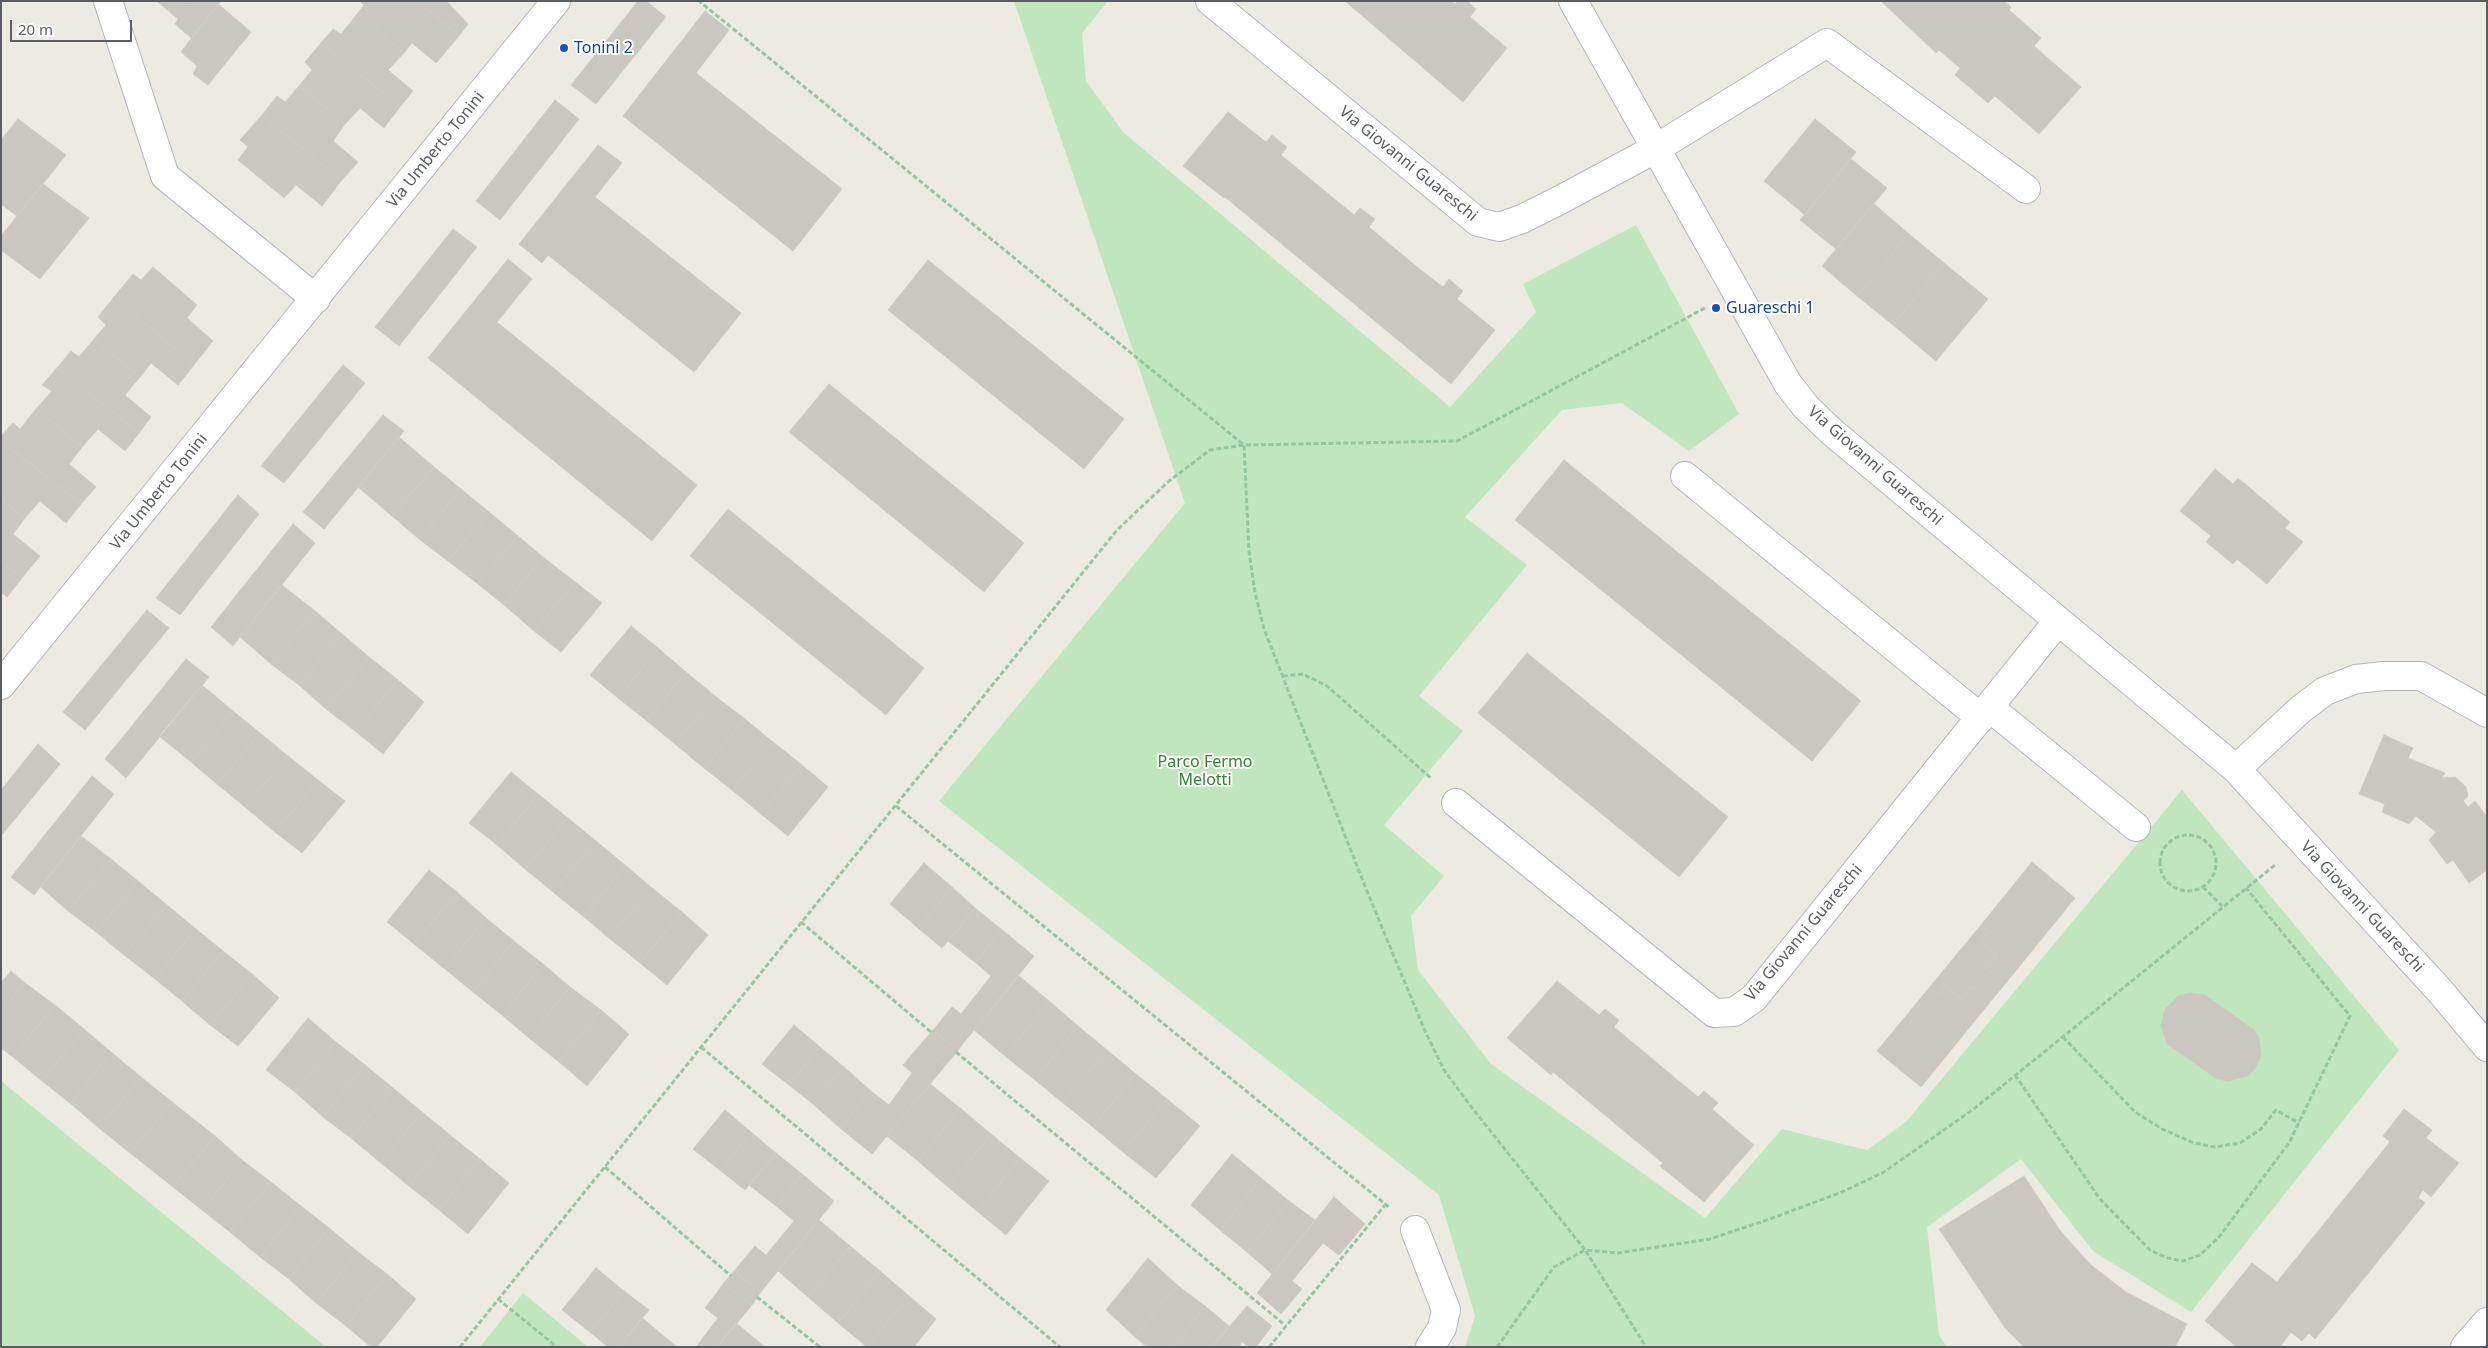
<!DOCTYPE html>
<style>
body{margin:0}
#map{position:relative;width:2488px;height:1348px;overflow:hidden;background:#edeae1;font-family:"Noto Sans",sans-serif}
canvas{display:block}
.frame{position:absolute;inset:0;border:2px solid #5a5e63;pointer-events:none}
.scale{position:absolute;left:10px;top:20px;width:122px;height:22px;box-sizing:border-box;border:2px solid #5a5e63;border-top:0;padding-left:6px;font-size:15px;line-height:18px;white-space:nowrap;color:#5a5e63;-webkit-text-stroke:4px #fff;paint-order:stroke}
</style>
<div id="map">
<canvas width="2488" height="1348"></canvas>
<div class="frame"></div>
<div class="scale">20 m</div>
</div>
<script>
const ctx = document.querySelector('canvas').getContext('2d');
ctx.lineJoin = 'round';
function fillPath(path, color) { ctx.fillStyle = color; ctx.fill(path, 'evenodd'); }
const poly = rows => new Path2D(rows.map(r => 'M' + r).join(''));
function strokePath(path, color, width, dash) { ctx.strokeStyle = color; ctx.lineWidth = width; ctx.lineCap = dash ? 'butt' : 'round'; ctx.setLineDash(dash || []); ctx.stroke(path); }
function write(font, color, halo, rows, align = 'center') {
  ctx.font = font + ' "Noto Sans",sans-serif'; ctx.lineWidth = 4; ctx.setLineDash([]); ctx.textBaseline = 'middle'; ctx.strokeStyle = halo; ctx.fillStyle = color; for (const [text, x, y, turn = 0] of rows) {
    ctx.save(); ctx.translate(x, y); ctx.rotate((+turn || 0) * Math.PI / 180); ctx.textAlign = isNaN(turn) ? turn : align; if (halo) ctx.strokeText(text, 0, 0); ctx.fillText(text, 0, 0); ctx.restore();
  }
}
fillPath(poly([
 [1014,1,1108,1,1082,33,1086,81,1123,132,1450,407,1536,312,1523,284,1636,225,1739,414,1689,451,1622,403,1562,410,1465,517,1527,565,1419,696,1463,731,1384,825,1444,876,1411,916,1418,970,1491,1064,1705,1218,1782,1129,1867,1150,1906,1122,2182,790,2399,1050,2191,1312,2093,1251,2021,1159,1927,1227,1939,1335,1947,1347,1465,1347,1475,1316,1439,1195,939,801,1185,503],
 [1,1081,326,1347,1,1347],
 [523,1293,588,1347,480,1347]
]), '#bfe6bc');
const building = poly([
 [221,1,191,38,175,24,178,19,158,2,221,1],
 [360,1,417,1,459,36,436,63,412,43,404,53,358,13,364,5,360,1],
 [417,1,446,1,468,24,459,36,417,1],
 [638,1,646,1,666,17,596,104,571,85,638,1],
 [1345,1,1451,1,1455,4,1458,1,1467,1,1476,9,1470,17,1507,48,1463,102,1345,1],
 [1881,1,2004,1,2011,7,2009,10,2041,38,2034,46,2081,87,2039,134,1995,96,1988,103,1955,75,1960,68,1939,50,1936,53,1881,1],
 [218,4,251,32,208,85,193,74,197,66,181,52,218,4],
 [705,11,729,30,696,73,842,189,793,251,623,116,705,11],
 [358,13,404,53,388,70,413,91,400,107,321,43,333,29,341,34,358,13],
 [321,43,400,107,384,128,360,108,345,124,299,86,312,70,305,62,321,43],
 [299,86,345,124,333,141,358,162,341,181,262,115,277,96,285,102,299,86],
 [555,100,579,119,500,220,476,201,555,100],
 [1228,112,1266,142,1272,135,1287,147,1281,155,1354,215,1360,208,1375,219,1369,227,1422,271,1443,287,1449,279,1463,291,1457,299,1495,330,1451,384,1225,197,1224,198,1183,166,1228,112],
 [262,115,341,181,322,206,296,185,284,198,238,160,248,147,240,140,262,115],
 [18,119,66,155,17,216,1,204,1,140,18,119],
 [1815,119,1856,152,1805,215,1764,181,1815,119],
 [598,145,622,163,595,197,741,313,694,372,548,255,542,263,519,244,598,145],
 [1851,159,1887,188,1836,249,1800,220,1851,159],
 [43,184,89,218,40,279,1,250,1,236,43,184],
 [1874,204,1909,234,1857,296,1822,266,1874,204],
 [453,229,477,247,399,346,375,327,453,229],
 [1909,234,1944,263,1893,325,1857,296,1909,234],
 [508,259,532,279,497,322,697,485,652,541,428,358,508,259],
 [928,260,1124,419,1084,469,888,310,928,260],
 [1944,263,1988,299,1936,361,1893,325,1944,263],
 [153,267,197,305,187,318,213,341,194,365,114,297,133,274,141,280,153,267],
 [114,297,194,365,178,385,151,363,140,377,94,339,106,325,98,317,114,297],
 [94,339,140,377,125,395,151,417,139,433,57,368,71,351,79,357,94,339],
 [343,365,365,383,284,483,261,466,343,365],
 [57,368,139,433,125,451,98,429,82,447,36,409,52,391,42,385,57,368],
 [829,384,1024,543,984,592,789,432,829,384],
 [36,409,82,447,69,464,96,487,81,504,1,441,1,436,13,423,20,429,36,409],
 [383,415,404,431,324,529,303,512,383,415],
 [399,437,434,467,392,516,358,487,399,437],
 [1,441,81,504,66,523,40,501,25,518,1,499,1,441],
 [1564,460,1861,701,1812,761,1515,520,1564,460],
 [434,467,461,489,419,539,392,516,434,467],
 [2215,469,2233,484,2238,478,2290,522,2285,528,2303,542,2267,584,2237,559,2233,564,2206,542,2211,536,2180,511,2215,469],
 [461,489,489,512,448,561,419,539,461,489],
 [238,495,259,514,180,615,156,598,238,495],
 [1,499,25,518,13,534,40,556,22,578,1,562,1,499],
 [728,509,924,668,886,715,690,556,728,509],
 [489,512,518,536,478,584,448,561,489,512],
 [293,524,315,543,233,646,211,627,293,524],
 [518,536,543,557,504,605,478,584,518,536],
 [543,557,575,582,534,631,504,605,543,557],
 [1,562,22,578,7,597,1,592,1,562],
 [575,582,602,603,561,652,534,631,575,582],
 [282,585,315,611,271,664,240,637,282,585],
 [147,610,169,628,85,730,63,712,147,610],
 [315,611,342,634,299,685,271,664,315,611],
 [631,626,658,648,618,698,590,675,631,626],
 [342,634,369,657,326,709,299,685,342,634],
 [658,648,686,672,647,721,618,698,658,648],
 [1527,653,1728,817,1679,877,1478,713,1527,653],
 [369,657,398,680,355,731,326,709,369,657],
 [186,659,209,677,126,778,105,759,186,659],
 [686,672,715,696,675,744,647,721,686,672],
 [398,680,424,702,383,754,355,731,398,680],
 [202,685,233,711,191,762,159,736,202,685],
 [715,696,745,719,704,768,675,744,715,696],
 [233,711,260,733,217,784,191,762,233,711],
 [745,719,773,742,732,790,704,768,745,719],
 [260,733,288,756,245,807,217,784,260,733],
 [2384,735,2413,748,2408,758,2445,773,2442,778,2455,777,2466,787,2468,796,2463,801,2468,807,2475,801,2487,817,2487,870,2469,883,2453,860,2447,864,2429,840,2436,832,2416,816,2409,824,2382,812,2385,804,2359,794,2384,735],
 [773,742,802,765,761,814,732,790,773,742],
 [38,744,60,764,1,836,1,790,38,744],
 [288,756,318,780,275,832,245,807,288,756],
 [802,765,828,787,788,836,761,814,802,765],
 [511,772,538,794,497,845,469,823,511,772],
 [92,776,114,794,34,895,11,877,92,776],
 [318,780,345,801,302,853,275,832,318,780],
 [538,794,568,818,525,869,497,845,538,794],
 [568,818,596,841,553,892,525,869,568,818],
 [81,836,111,859,68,911,41,887,81,836],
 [596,841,625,865,584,917,553,892,596,841],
 [111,859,138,881,96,932,68,911,111,859],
 [2032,862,2075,898,2005,984,1986,968,1997,955,1981,941,1989,932,1981,925,2032,862],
 [924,863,952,887,918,928,890,904,924,863],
 [625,865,652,888,609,938,584,917,625,865],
 [429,870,457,892,414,944,387,922,429,870],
 [138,881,167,905,124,955,96,932,138,881],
 [952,887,975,908,942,948,918,928,952,887],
 [652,888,682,912,640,963,609,938,652,888],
 [457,892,486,918,445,969,414,944,457,892],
 [167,905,196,929,155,979,124,955,167,905],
 [975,908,1001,929,976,963,948,941,975,908],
 [682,912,708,935,667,985,640,963,682,912],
 [486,918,514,941,473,992,445,969,486,918],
 [1981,925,1989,932,1981,941,1997,955,1986,968,2005,984,1991,1001,1972,985,1961,999,1945,986,1938,995,1929,988,1981,925],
 [196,929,223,951,182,1001,155,979,196,929],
 [1001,929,1034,956,958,1050,933,1030,952,1007,961,1014,991,976,976,963,1001,929],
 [514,941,543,964,502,1015,473,992,514,941],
 [223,951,252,974,210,1025,182,1001,223,951],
 [543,964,570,987,529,1038,502,1015,543,964],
 [11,971,25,983,1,1011,1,983,11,971],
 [252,974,279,998,238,1046,210,1025,252,974],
 [1019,976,1049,1001,1005,1056,974,1030,1019,976],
 [1557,981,1599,1015,1605,1009,1619,1020,1614,1027,1698,1097,1704,1091,1718,1103,1712,1109,1754,1145,1704,1202,1660,1166,1663,1163,1624,1131,1553,1072,1551,1075,1507,1038,1557,981],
 [25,983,55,1005,13,1057,1,1048,1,1011,25,983],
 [1972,985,1991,1001,1921,1087,1877,1051,1929,988,1938,995,1945,986,1961,999,1972,985],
 [570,987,601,1010,559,1062,529,1038,570,987],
 [2191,993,2205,995,2254,1030,2259,1038,2261,1056,2256,1067,2248,1076,2228,1081,2217,1079,2167,1044,2161,1025,2165,1009,2178,996,2191,993],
 [1049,1001,1078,1026,1035,1080,1005,1056,1049,1001],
 [55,1005,84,1029,42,1081,13,1057,55,1005],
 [601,1010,629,1034,587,1086,559,1062,601,1010],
 [308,1018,336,1042,295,1092,266,1070,308,1018],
 [794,1025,820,1047,789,1085,762,1064,794,1025],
 [1078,1026,1107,1050,1063,1103,1035,1080,1078,1026],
 [84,1029,111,1052,71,1104,42,1081,84,1029],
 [933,1030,958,1050,945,1066,920,1045,933,1030],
 [336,1042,365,1065,323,1117,295,1092,336,1042],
 [920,1045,945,1066,872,1154,840,1128,871,1091,889,1105,912,1073,903,1065,920,1045],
 [820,1047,844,1067,813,1104,789,1085,820,1047],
 [1107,1050,1136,1074,1093,1127,1063,1103,1107,1050],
 [111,1052,141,1077,99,1128,71,1104,111,1052],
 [365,1065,393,1088,351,1138,323,1117,365,1065],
 [844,1067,871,1091,840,1128,813,1104,844,1067],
 [1136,1074,1167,1099,1123,1152,1093,1127,1136,1074],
 [141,1077,172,1102,130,1153,99,1128,141,1077],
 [930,1084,960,1108,918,1161,887,1136,930,1084],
 [393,1088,422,1112,381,1163,351,1138,393,1088],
 [1167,1099,1200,1126,1156,1178,1123,1152,1167,1099],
 [172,1102,215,1136,173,1187,130,1153,172,1102],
 [960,1108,991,1134,948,1187,918,1161,960,1108],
 [2404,1109,2432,1130,2426,1138,2459,1163,2431,1197,2423,1190,2418,1197,2425,1203,2315,1339,2309,1333,2302,1341,2291,1332,2280,1347,2237,1347,2205,1321,2252,1263,2277,1282,2390,1142,2383,1136,2404,1109],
 [725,1110,751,1132,721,1171,693,1149,725,1110],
 [422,1112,450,1135,409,1186,381,1163,422,1112],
 [751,1132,776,1153,745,1190,721,1171,751,1132],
 [991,1134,1020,1158,978,1212,948,1187,991,1134],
 [450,1135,480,1159,439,1210,409,1186,450,1135],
 [215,1136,242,1160,202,1210,173,1187,215,1136],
 [776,1153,802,1174,776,1206,749,1185,776,1153],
 [1232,1154,1261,1178,1220,1230,1191,1205,1232,1154],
 [1020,1158,1049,1181,1006,1235,978,1212,1020,1158],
 [480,1159,509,1183,468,1234,439,1210,480,1159],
 [242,1160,271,1182,230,1232,202,1210,242,1160],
 [802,1174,834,1201,761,1292,734,1271,755,1246,766,1255,794,1221,776,1206,802,1174],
 [2024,1176,2061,1232,2091,1265,2126,1292,2187,1324,2175,1347,2024,1347,2005,1328,1939,1229,2024,1176],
 [1261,1178,1289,1201,1247,1252,1220,1230,1261,1178],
 [271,1182,301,1206,260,1257,230,1232,271,1182],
 [1334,1197,1365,1224,1339,1255,1323,1243,1292,1281,1302,1289,1281,1314,1257,1293,1334,1197],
 [1289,1201,1315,1220,1272,1274,1247,1252,1289,1201],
 [301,1206,329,1228,289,1279,260,1257,301,1206],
 [819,1220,850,1246,808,1297,778,1271,819,1220],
 [329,1228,358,1252,316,1303,289,1279,329,1228],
 [850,1246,880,1271,838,1323,808,1297,850,1246],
 [358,1252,387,1274,346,1326,316,1303,358,1252],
 [1148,1258,1177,1285,1135,1337,1106,1310,1148,1258],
 [596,1268,624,1291,590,1332,562,1310,596,1268],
 [734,1271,761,1292,752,1305,724,1283,734,1271],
 [880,1271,909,1296,867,1347,838,1323,880,1271],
 [387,1274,416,1299,377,1347,371,1347,346,1326,387,1274],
 [724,1283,752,1305,717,1347,696,1347,718,1318,705,1308,724,1283],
 [1177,1285,1205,1306,1173,1347,1147,1347,1135,1337,1177,1285],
 [624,1291,649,1310,619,1347,608,1347,590,1332,624,1291],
 [909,1296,936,1319,914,1347,867,1347,909,1296],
 [1205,1306,1229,1326,1212,1347,1173,1347,1205,1306],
 [1247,1306,1272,1326,1256,1347,1249,1347,1242,1342,1239,1347,1212,1347,1247,1306],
 [642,1318,671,1342,667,1347,619,1347,642,1318],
 [736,1323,765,1347,717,1347,736,1323],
 [671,1342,677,1347,667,1347,671,1342]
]);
fillPath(building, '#cac6c0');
strokePath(building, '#d2cbbf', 1);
const minor = poly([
 [108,1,165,176,316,299],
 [1210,1,1478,222,1499,227,1522,219,1560,200,1655,149,1827,43,2026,189],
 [1573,1,1788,384,1806,407,1832,432,2236,769,2440,991,2487,1047],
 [1685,476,1981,718],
 [1,685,556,1],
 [1989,707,2136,827],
 [2236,769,2301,709,2325,691,2356,679,2384,676,2421,676,2487,713],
 [1456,803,1714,1013,1734,1012,1754,998,2058,621],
 [1415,1230,1446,1310,1442,1328,1430,1347],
 [2465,1347,2487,1322]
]);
strokePath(minor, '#b4b8bc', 30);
strokePath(poly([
 [1705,308,1457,441,1244,445,1249,552,1255,592,1264,629,1366,889,1425,1031,1444,1070,1469,1104,1585,1250,1618,1253,1710,1239,1767,1220,1842,1192,1884,1172,1975,1108,2275,865],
 [1283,676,1303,674,1327,686,1432,779],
 [896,806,1390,1208],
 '2160 863a28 28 0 1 1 56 0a28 28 0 1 1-56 0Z',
 [2203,887,2222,906],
 [801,922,931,1032],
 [2063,1037,2135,1112,2162,1129,2194,1143,2215,1147,2240,1143,2261,1129,2276,1110,2299,1123],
 [701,1047,1060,1347],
 [956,1052,1286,1326],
 [2015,1075,2100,1199,2150,1250,2167,1258,2183,1261,2200,1255,2219,1237,2289,1143,2350,1016,2246,888],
 [605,1167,731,1276],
 [757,1297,820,1347],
 [498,1299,557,1347],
 [460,1347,1117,530,1169,481,1210,450,1244,445,699,1],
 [1269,1347,1386,1204],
 [1497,1347,1554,1267,1585,1250,1646,1347]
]), '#95c7a0', 3, [5, 2.5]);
strokePath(minor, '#fff', 28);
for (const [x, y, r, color] of [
 [564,48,5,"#1a4fb4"],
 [1716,308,5,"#1a4fb4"]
]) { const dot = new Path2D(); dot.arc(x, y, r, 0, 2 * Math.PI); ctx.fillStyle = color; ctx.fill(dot); strokePath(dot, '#fff', 2); }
write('16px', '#164399', '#fff', [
 ["Tonini 2",574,48],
 ["Guareschi 1",1726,308]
], 'left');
write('16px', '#5a5e63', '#fff', [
 ["Via Umberto Tonini",436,150,-51],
 ["Via Giovanni Guareschi",1408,164,39],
 ["Via Giovanni Guareschi",1875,466,41],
 ["Via Umberto Tonini",159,492,-51],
 ["Via Giovanni Guareschi",2362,907,47],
 ["Via Giovanni Guareschi",1804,933,-50]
]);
write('16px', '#328330', '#fff', [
 ["Parco Fermo",1205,762],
 ["Melotti",1205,780]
]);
</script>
